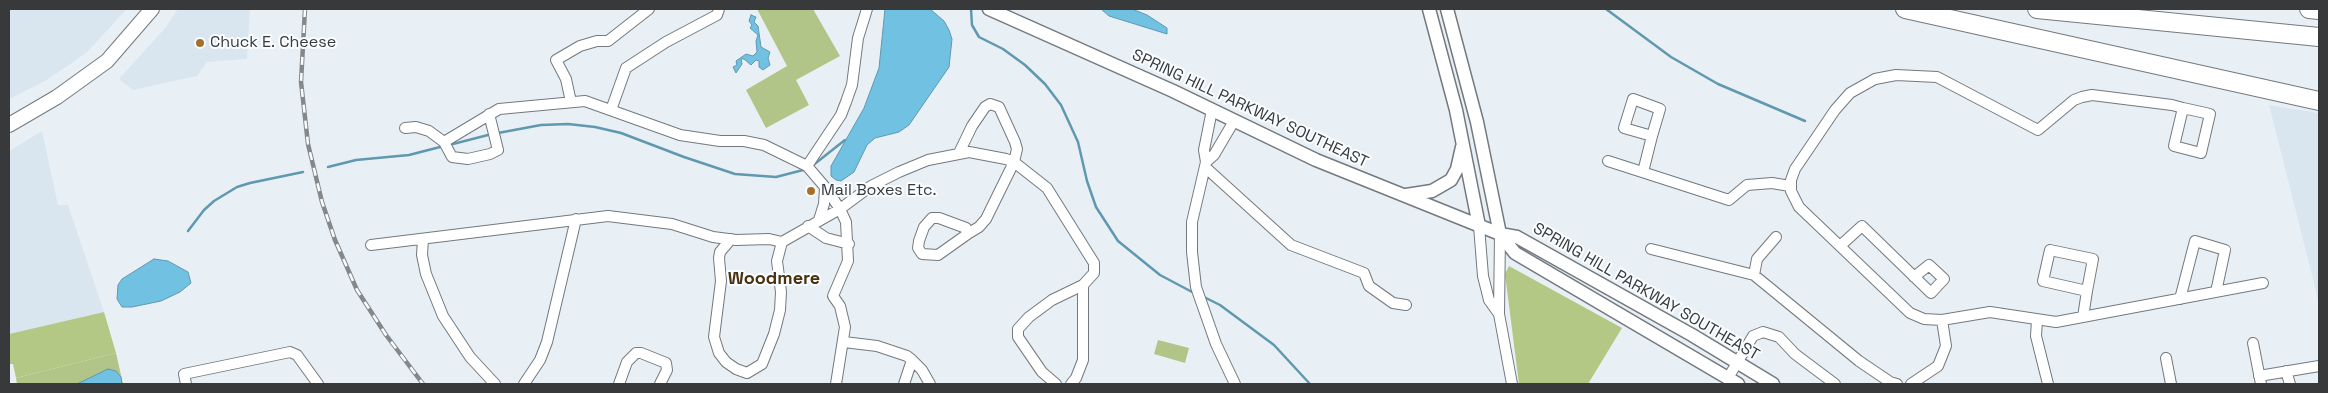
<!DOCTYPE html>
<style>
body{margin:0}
#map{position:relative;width:2328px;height:393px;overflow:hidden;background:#e9f0f5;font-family:"Space Grotesk",sans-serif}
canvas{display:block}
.frame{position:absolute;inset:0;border:10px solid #37393b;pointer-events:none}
</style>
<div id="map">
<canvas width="2328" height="393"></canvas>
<div class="frame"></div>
</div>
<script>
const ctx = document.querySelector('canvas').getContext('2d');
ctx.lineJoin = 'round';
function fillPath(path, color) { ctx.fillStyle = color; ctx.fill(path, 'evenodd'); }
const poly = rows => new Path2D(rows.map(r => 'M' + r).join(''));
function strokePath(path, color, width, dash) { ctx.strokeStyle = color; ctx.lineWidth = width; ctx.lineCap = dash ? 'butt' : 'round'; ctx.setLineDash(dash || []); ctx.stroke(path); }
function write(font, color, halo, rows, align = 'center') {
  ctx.font = font + ' "Space Grotesk",sans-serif'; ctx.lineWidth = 4; ctx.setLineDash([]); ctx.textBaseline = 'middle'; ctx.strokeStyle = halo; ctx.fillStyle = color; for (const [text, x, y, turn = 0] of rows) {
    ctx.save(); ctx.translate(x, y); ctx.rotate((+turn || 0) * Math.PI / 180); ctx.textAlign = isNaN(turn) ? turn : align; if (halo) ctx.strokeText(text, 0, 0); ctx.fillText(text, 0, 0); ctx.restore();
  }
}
fillPath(poly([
 [9,9,127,9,87,52,69,65,45,81,9,99],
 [178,9,250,9,247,59,207,62,197,76,133,90,119,79,166,27],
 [2269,105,2319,113,2319,305,2313,279],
 [42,131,58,205,68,205,104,312,9,334,9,151]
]), '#d9e6f0');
fillPath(poly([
 [757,9,813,9,840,56,796,80,809,105,766,128,746,90,787,66],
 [1158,340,1189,348,1185,363,1154,354],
 [116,353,123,384,17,384,16,378]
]), '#b2c588');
fillPath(poly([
 [1509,266,1622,328,1588,384,1519,384,1505,274],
 [104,312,116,353,16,378,13,364,9,364,9,334]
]), '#b3c885');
const water = poly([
 [885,9,930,9,944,21,949,30,952,39,949,67,909,125,899,132,875,138,867,145,854,172,841,181,836,180,831,176,831,166,864,108,879,68,885,9],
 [1101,9,1132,9,1147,15,1167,28,1167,34,1109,16,1101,9],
 [751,15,756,17,754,22,758,26,761,47,770,52,768,58,770,65,763,70,759,67,759,61,756,60,751,65,744,59,741,59,742,64,736,73,733,67,737,65,736,61,746,54,753,56,757,52,756,41,758,35,750,28,752,25,749,21,751,15],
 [154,259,168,261,188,272,191,283,180,292,161,301,132,307,122,307,117,299,118,285,122,279,154,259],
 [108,369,116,371,121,377,122,384,77,384,108,369]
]);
fillPath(water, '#71c1e2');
strokePath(water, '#6098b0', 1);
strokePath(poly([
 [971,9,972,25,979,37,1003,49,1025,65,1045,84,1061,105,1078,142,1087,181,1096,207,1118,241,1160,275,1194,293],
 [1606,9,1671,57,1718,84,1805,121],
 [498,133,541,125,568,124,595,127,621,133,684,157,735,174,776,177,807,169],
 [449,145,492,134],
 [812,166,845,140],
 [328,167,356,160,409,155,444,146],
 [188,231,204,210,214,201,237,187,250,183,303,172],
 [1202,296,1220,305,1274,345,1310,384]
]), '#6098b0', 2.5);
const minor = poly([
 [571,102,566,79,556,60,580,46,597,41,608,41,649,9],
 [2183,108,2174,146,2201,153,2210,114,2183,108,2172,105,2092,95,2082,97,2074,100,2038,130,1937,77,1896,75,1875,79,1850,93,1835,110,1795,169,1791,180,1791,191,1799,207,1910,313,1924,319,1942,320,1990,312,2056,322,2263,283],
 [611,110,626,68,666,42,717,15,719,9],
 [1212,110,1204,150,1206,162,1192,222,1192,252,1196,287,1216,344,1235,384],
 [405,128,416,127,429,131,444,142,452,157,468,159,490,154,498,150,489,114],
 [444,142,499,109,585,101,680,135,720,141,744,141,764,145,807,166],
 [959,153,972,126,985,107,990,104,999,107,1015,142,1017,149,1014,162,986,219,979,227,969,233],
 [1608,161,1729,200,1747,185,1772,183,1790,186],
 [1206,162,1214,155,1234,121],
 [1205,167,1291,245,1364,273,1369,286,1393,303,1406,305],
 [1643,172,1652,136,1660,109,1633,99,1624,128,1652,136],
 [932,218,939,218,966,228,969,233,938,255,922,254,918,248,919,241,924,227,932,218],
 [819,220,824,204,825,187],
 [808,226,826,238,849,244],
 [1479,226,1483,276,1489,300,1499,314],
 [1500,234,1499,314,1512,384],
 [423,239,422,255,426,274,443,316,470,357,495,384],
 [731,239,720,252,719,258,721,281,714,337,719,353,726,362,736,369,747,373,762,364,774,334,780,310,781,292,777,261,782,242],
 [371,245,608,216,672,224,713,237,736,240,769,239,782,242,840,209,871,186,899,172,928,160,969,152,1006,159,1014,162,1047,188,1094,263,1094,273,1083,285],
 [1840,246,1862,226,1931,293,1944,279,1929,265,1914,277],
 [1651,249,1754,275,1859,361,1890,382,1897,384],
 [1754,275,1757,259,1776,237],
 [2180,299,2195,241,2225,250,2216,292],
 [2083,317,2087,291,2093,259,2050,250,2043,281,2087,291],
 [2037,320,2036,336,2048,384],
 [844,342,877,346,907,356,912,360],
 [2253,343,2261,384],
 [2166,358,2171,384],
 [2286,371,2290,384],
 [2259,376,2319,366],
 [1728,378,1753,336,1763,332,1779,337,1795,354,1835,384],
 [186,384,184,374,290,352,297,355,318,384],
 [524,384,540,360,547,342,576,219],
 [619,384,627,362,636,353,641,353,666,363,667,370,660,384],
 [836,384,845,327,840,306,833,296,848,261,846,222,840,209,825,187,807,166,841,115,846,102,852,85,858,38,867,9],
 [904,384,912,360,922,370,930,384],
 [1056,384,1042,372,1018,337,1018,329,1029,317,1052,300,1083,285,1083,360,1076,378,1071,384],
 [1911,384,1938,366,1946,346,1942,320]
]);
const tertiary = poly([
 [989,9,1173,91,1316,160,1500,234,1517,237,1692,335,1773,384],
 [1429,9,1456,110,1479,226],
 [1447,9,1477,122,1500,234,1515,253,1738,384],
 [1406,195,1432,191,1451,180,1457,169,1462,147]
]);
const secondary = poly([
 [9,125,57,97,107,61,152,9]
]);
const motorway = poly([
 [1905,9,2319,101],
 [2037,9,2319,37],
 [2309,9,2319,10]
]);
strokePath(minor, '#73797e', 12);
strokePath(tertiary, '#73797e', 15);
strokePath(secondary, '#73797e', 16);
strokePath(motorway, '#73797e', 20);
strokePath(minor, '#fff', 10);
strokePath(tertiary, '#fff', 12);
strokePath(secondary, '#fff', 14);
strokePath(motorway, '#fff', 18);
const rail = poly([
 [305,9,301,82,308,144,322,202,335,240,357,290,386,335,423,384]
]);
strokePath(rail, '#84888b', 4.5);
strokePath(rail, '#fafdff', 2.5, [8]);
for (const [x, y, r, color] of [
 [200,43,5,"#a47029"],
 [811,191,5,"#a47029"]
]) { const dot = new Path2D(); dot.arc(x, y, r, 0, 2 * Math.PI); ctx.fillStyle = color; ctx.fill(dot); strokePath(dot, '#fafdff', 2); }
write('16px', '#37393b', '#fafdff', [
 ["Chuck E. Cheese",210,43],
 ["Mail Boxes Etc.",821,191]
], 'left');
write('16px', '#37393b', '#fafdff', [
 ["SPRING HILL PARKWAY SOUTHEAST",1250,109,25],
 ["SPRING HILL PARKWAY SOUTHEAST",1646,292,30]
]);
write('bold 18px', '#4a310f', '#fafdff', [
 ["Woodmere",774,279]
]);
</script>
